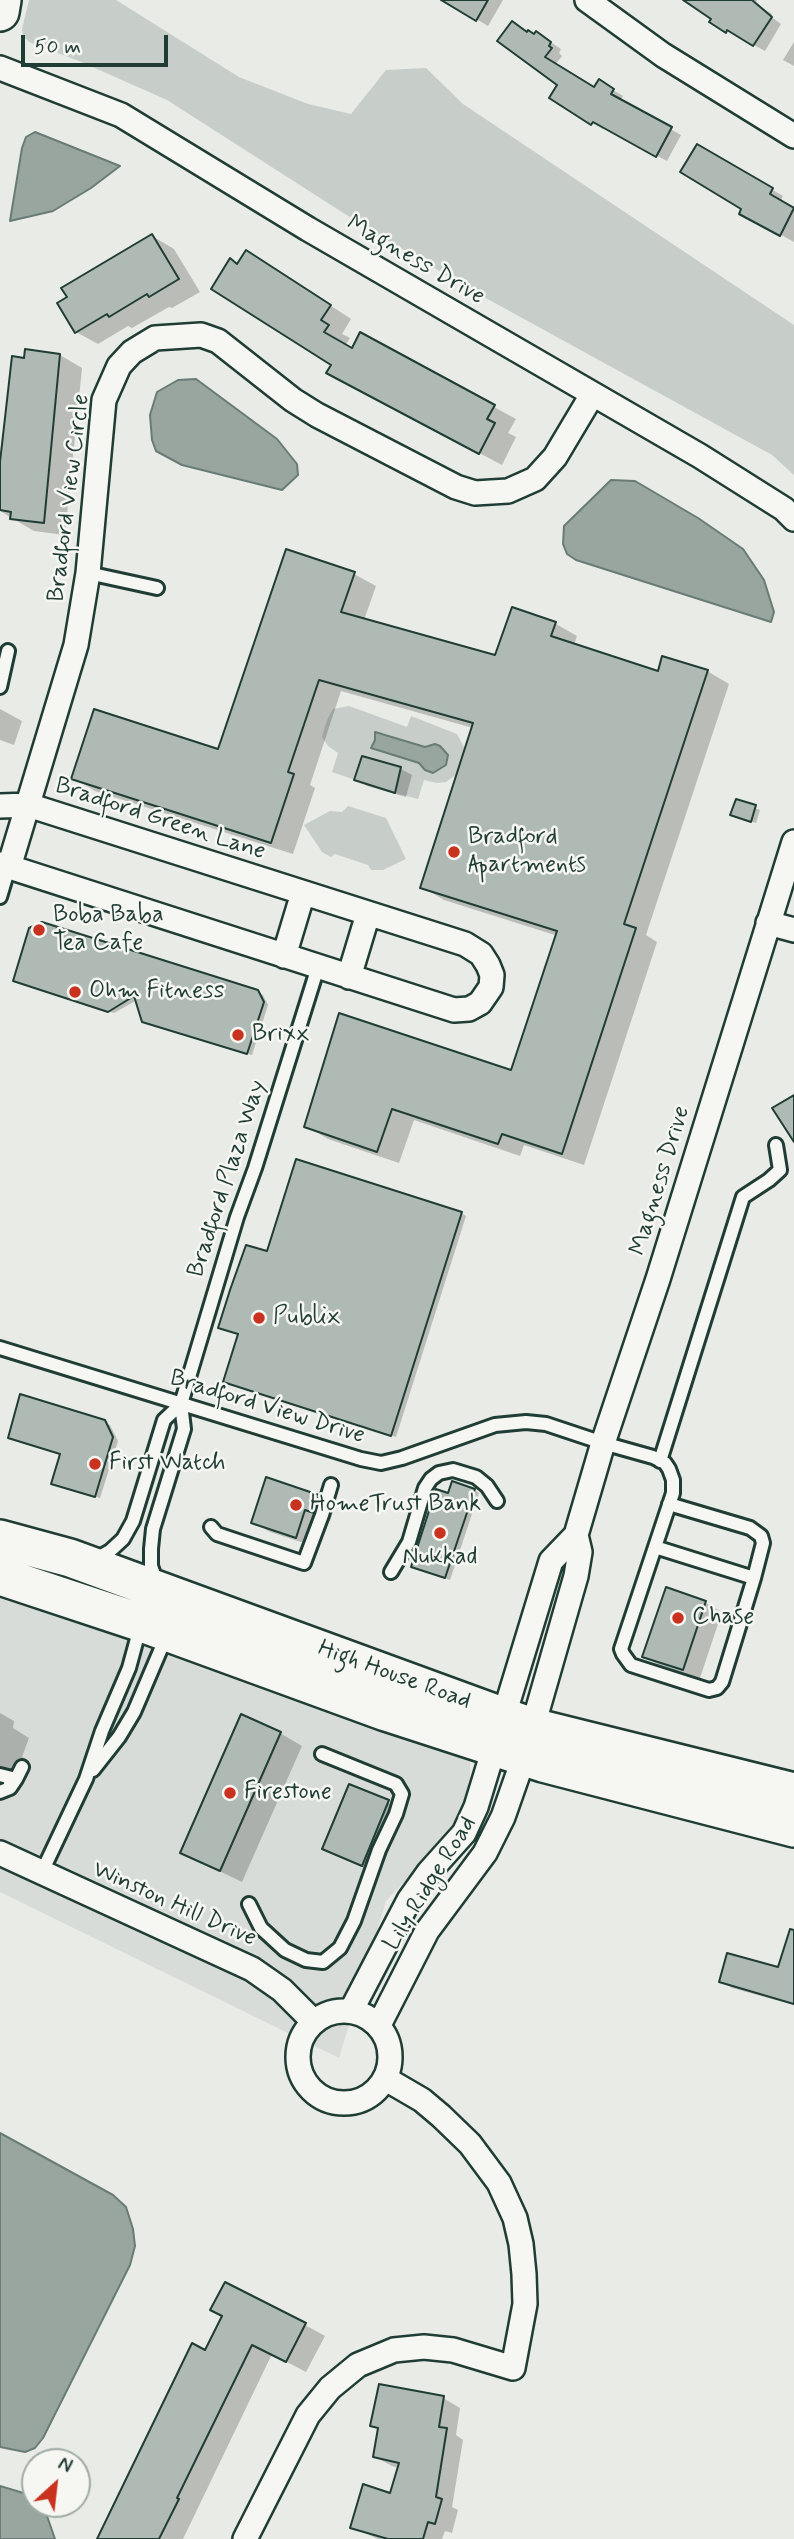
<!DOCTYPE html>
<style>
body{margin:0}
#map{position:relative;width:794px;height:2539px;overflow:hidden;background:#e9ebe7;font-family:Mynerve,sans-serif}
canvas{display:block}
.north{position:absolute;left:21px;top:2448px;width:70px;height:70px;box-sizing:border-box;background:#f6f6f2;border:2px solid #a0aca6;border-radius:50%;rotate:27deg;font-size:19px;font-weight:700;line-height:28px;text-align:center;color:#1f3d34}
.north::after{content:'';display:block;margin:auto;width:24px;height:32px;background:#c8321e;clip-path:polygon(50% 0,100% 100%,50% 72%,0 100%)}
.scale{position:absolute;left:21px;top:35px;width:147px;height:32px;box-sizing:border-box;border:4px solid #1f3d34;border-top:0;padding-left:9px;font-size:21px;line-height:24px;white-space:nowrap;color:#1f3d34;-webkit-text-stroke:5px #f6f6f2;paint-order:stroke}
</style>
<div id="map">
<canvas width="794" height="2539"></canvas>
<div class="north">N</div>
<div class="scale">50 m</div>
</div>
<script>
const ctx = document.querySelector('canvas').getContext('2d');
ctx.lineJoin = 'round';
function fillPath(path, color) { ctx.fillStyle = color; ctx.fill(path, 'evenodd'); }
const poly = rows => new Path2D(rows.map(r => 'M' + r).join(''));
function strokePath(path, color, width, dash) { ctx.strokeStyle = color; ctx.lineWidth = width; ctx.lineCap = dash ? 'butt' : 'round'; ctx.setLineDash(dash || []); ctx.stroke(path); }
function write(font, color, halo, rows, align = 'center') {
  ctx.font = font + ' Mynerve,sans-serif'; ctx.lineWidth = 5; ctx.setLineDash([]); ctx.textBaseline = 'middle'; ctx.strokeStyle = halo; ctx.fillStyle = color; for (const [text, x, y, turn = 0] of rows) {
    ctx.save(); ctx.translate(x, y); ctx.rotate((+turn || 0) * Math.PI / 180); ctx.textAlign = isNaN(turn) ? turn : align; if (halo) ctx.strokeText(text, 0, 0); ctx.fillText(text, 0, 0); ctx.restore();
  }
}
fillPath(poly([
 [0,1571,470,1757,470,1794,451,1832,386,1901,339,2058,0,1892]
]), '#d8dcd8');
fillPath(poly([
 [29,0,116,0,239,77,308,104,351,114,386,70,426,68,463,104,794,325,794,475,772,455,482,296,370,230,167,100,79,61,29,42,23,35,22,29],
 [349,706,407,727,411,716,457,734,465,749,457,774,446,782,437,783,424,780,418,799,395,793,400,767,362,756,355,780,332,772,338,753,328,746,322,737,327,720,333,709],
 [348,806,386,818,406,859,383,870,371,870,368,865,335,854,331,857,322,852,304,825,330,811,342,812]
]), '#c7cec9');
const water = poly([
 [35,132,120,166,91,188,53,211,10,221,22,148,26,137,35,132],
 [196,379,277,439,297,464,298,475,282,490,182,465,156,451,152,440,150,415,157,392,178,380,196,379],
 [611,480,635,481,698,518,743,549,764,580,774,612,771,622,576,560,567,554,563,544,564,526,611,480],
 [375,732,425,747,435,744,440,746,448,755,446,765,433,773,425,770,419,763,371,748,375,740,375,732],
 [0,2133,113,2195,126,2207,133,2229,135,2246,130,2265,43,2438,35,2448,25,2452,0,2447,0,2133],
 [0,2486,30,2495,35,2504,47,2516,55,2539,0,2539,0,2486]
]);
fillPath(water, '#99a6a0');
strokePath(water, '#687c75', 2);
fillPath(poly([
 [444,0,503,0,488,26],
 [687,0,757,0,755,3,772,14,770,16,781,24,765,51,711,22,713,18],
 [528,33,535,36,537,33,561,49,559,53,562,56,555,65,594,89,599,82,623,96,620,101,681,135,667,161,604,127,603,129,592,123,559,85],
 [794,42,794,66,783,60],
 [697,146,783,196,780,202,794,210,794,242,741,213,744,208],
 [152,236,174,249,200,292,172,308,169,307,132,328,128,326,98,344,76,332],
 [238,265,269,265,351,319,342,334,350,338,345,346,494,407,516,419,508,433,516,437,502,465,350,385],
 [27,351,60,355,82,368,65,535,34,531,0,511,0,477],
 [354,574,376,586,364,620,496,657,513,609,556,624,577,636,574,645,659,673,707,671,729,684,646,935,657,942,584,1165,524,1145,520,1156,414,1120,399,1163,328,1139,306,1126,512,1072,558,936,444,900,422,887,473,728,341,691,310,785,315,788,293,854,95,791,74,778,219,751],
 [0,709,22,721,14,745,0,740],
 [363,758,401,769,412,775,406,797,367,786,356,779],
 [737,801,760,810,756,823,737,817],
 [20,983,257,992,263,995,268,1005,252,1055,149,1024,137,1000,114,1013],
 [461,1213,466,1216,396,1437,230,1384,268,1253],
 [104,1422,110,1425,118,1441,100,1498,58,1486,62,1455,10,1437],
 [474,1490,479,1493,450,1580,418,1569,449,1496],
 [318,1496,335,1506,330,1521,322,1518,313,1546,270,1532,253,1522],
 [667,1590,706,1603,722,1612,700,1678,661,1666,644,1657],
 [0,1713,14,1721,13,1728,29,1738,22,1757,29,1761,22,1776,0,1792],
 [280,1733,302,1746,242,1882,182,1853],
 [350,1786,405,1811,379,1874,324,1849],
 [794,1960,794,2005,732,1988,721,1981,780,1970],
 [305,2325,325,2336,306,2372,272,2354,183,2539,99,2539,206,2352],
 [443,2398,460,2408,456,2435,463,2440,452,2507,458,2510,452,2533,445,2531,442,2539,378,2539,352,2527,392,2495,400,2468,392,2466,375,2457,379,2429,372,2425]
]), '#0003');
const building = poly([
 [441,0,488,0,476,21,441,0],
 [683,0,752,0,772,17,753,46,727,30,726,33,709,22,711,19,683,0],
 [512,21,527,32,528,30,534,34,536,31,551,42,549,46,552,48,545,57,594,87,599,79,614,89,611,94,672,127,656,157,593,122,591,125,549,98,557,85,497,41,512,21],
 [697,144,773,188,770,194,794,208,780,236,739,214,741,209,680,172,697,144],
 [152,234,179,279,149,297,147,294,109,317,107,314,75,333,57,303,67,297,61,288,152,234],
 [246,250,331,305,321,320,329,325,324,332,352,348,360,332,495,405,487,419,495,423,479,454,326,373,331,365,211,289,230,258,237,264,246,250],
 [25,349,60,354,44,523,10,519,11,512,0,510,0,462,12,356,24,358,25,349],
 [286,549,355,572,341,612,495,655,512,607,556,622,551,636,658,671,662,656,708,670,624,924,636,928,562,1154,502,1134,498,1144,392,1109,377,1152,304,1127,339,1013,511,1070,557,931,420,888,473,723,319,680,288,772,294,774,271,843,71,779,94,709,218,749,286,549],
 [362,756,401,767,395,793,354,780,362,756],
 [736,799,756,805,751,822,730,815,736,799],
 [42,922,258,990,264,1002,247,1054,142,1022,134,996,108,1012,13,981,29,928,42,922],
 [794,1095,794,1142,772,1108,794,1095],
 [296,1159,462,1212,391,1436,223,1382,238,1334,218,1328,230,1290,246,1245,267,1251,296,1159],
 [20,1394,105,1420,113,1437,95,1497,51,1484,60,1454,8,1438,20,1394],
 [266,1477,319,1495,314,1513,305,1510,296,1538,251,1523,266,1477],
 [452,1481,475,1489,445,1578,411,1567,436,1489,448,1493,452,1481],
 [666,1587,706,1601,683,1670,642,1657,666,1587],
 [241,1714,281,1732,220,1871,180,1853,241,1714],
 [349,1784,389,1800,362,1866,322,1849,349,1784],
 [790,1929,794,1930,794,2004,719,1982,727,1953,778,1967,790,1929],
 [225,2282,306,2323,286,2362,252,2345,177,2498,179,2499,159,2539,97,2539,192,2343,205,2350,222,2316,210,2310,225,2282],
 [379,2384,444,2396,439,2427,447,2428,436,2497,442,2499,435,2524,428,2522,423,2539,388,2539,350,2528,363,2484,390,2493,399,2463,373,2457,378,2428,370,2426,379,2384]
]);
fillPath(building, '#b0bab5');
strokePath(building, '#1f3d34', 2);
const service = poly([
 [88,573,157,588],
 [0,687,8,651],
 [0,897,9,867],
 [0,1348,361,1459,381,1463,402,1458,495,1425,526,1422,546,1424,603,1443,653,1457,665,1463,669,1469,673,1480,673,1493,621,1649,623,1654,631,1665,709,1690,717,1688,722,1682,754,1578,655,1547],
 [660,1461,743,1197,769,1180,780,1170,776,1145],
 [669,1504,750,1528,761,1536,763,1543,754,1578],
 [211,1527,217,1534,304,1563,322,1515,331,1485],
 [94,1560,110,1551,123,1539,133,1521,164,1420,181,1404],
 [391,1572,409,1542,425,1488,431,1479,439,1473,453,1470,476,1477,487,1486,497,1501],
 [157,1583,151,1566,151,1549,153,1529,184,1429,181,1404,237,1217,255,1168,318,967],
 [93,1770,119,1737,134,1712,166,1637],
 [0,1775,16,1779,10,1788,0,1792],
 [10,1783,16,1779,22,1767],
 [41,1874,86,1779,102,1731,129,1668,141,1624],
 [249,1904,261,1928,285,1950,306,1960,323,1962,340,1948,354,1921,379,1850,396,1814,402,1794,396,1784,322,1754]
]);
const minor = poly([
 [587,0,663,55,794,136],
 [0,68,121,115,308,229,700,456,784,509,794,519],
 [0,806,28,805,465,944,481,954,488,965,492,975,491,987,480,1003,469,1009,454,1010,0,864],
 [9,867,76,645,88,573,104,400,119,366,132,352,155,338,201,335,218,341,293,400,317,415,456,487,475,493,508,491,535,479,555,457,592,395],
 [768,923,794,930],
 [284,956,303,893],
 [349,977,368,914],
 [0,1853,252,1969,282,1990,314,2022],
 '298 2057a46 46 0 1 1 92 0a46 46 0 1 1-92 0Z',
 [351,2011,409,1900,429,1872,464,1833,476,1807,551,1561,576,1535,603,1443,658,1279,794,842],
 [379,2025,427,1931,485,1853,503,1817,524,1757,576,1576,580,1552,576,1535],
 [245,2539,308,2415,330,2388,358,2365,394,2350,424,2347,453,2350,513,2368,525,2304,524,2274,521,2244,515,2218,499,2183,470,2144,441,2116,422,2100,386,2079]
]);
const primary = poly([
 [0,12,2,0],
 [0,1539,70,1558,532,1727,794,1792],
 [0,1576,142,1623,386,1712,543,1763,794,1828]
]);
strokePath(service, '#1f3d34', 18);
strokePath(minor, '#1f3d34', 28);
strokePath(primary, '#1f3d34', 42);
strokePath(service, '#f6f6f2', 12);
strokePath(minor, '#f6f6f2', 23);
strokePath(primary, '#f6f6f2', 37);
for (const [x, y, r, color] of [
 [454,852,7,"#c8321e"],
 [39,930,7,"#c8321e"],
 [75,992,7,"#c8321e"],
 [238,1035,7,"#c8321e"],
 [259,1318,7,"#c8321e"],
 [95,1464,7,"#c8321e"],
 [296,1505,7,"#c8321e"],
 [440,1533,7,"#c8321e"],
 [678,1618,7,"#c8321e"],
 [230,1793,7,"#c8321e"]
]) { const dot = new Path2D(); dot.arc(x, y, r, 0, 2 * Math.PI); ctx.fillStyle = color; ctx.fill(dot); strokePath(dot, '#f6f6f2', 2.5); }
write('24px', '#1f3d34', '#f6f6f2', [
 ["Magness Drive",415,261,30],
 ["Bradford View Circle",70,498,-83],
 ["Bradford Green Lane",160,820,18],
 ["Bradford Plaza Way",228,1179,-72],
 ["Magness Drive",661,1181,-73],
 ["Bradford View Drive",267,1408,17],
 ["High House Road",394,1676,20],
 ["Lily Ridge Road",431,1884,-58],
 ["Winston Hill Drive",174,1905,24]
]);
write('24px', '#1f3d34', '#f6f6f2', [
 ["Bradford",468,838],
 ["Apartments",468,866],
 ["Boba Baba",53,916],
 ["Tea Cafe",53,944],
 ["Ohm Fitness",89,992],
 ["Brixx",252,1035],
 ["Publix",273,1318],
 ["First Watch",109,1464],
 ["HomeTrust Bank",310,1505],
 ["Nukkad",440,1558,"center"],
 ["Chase",692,1618],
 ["Firestone",244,1793]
], 'left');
</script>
